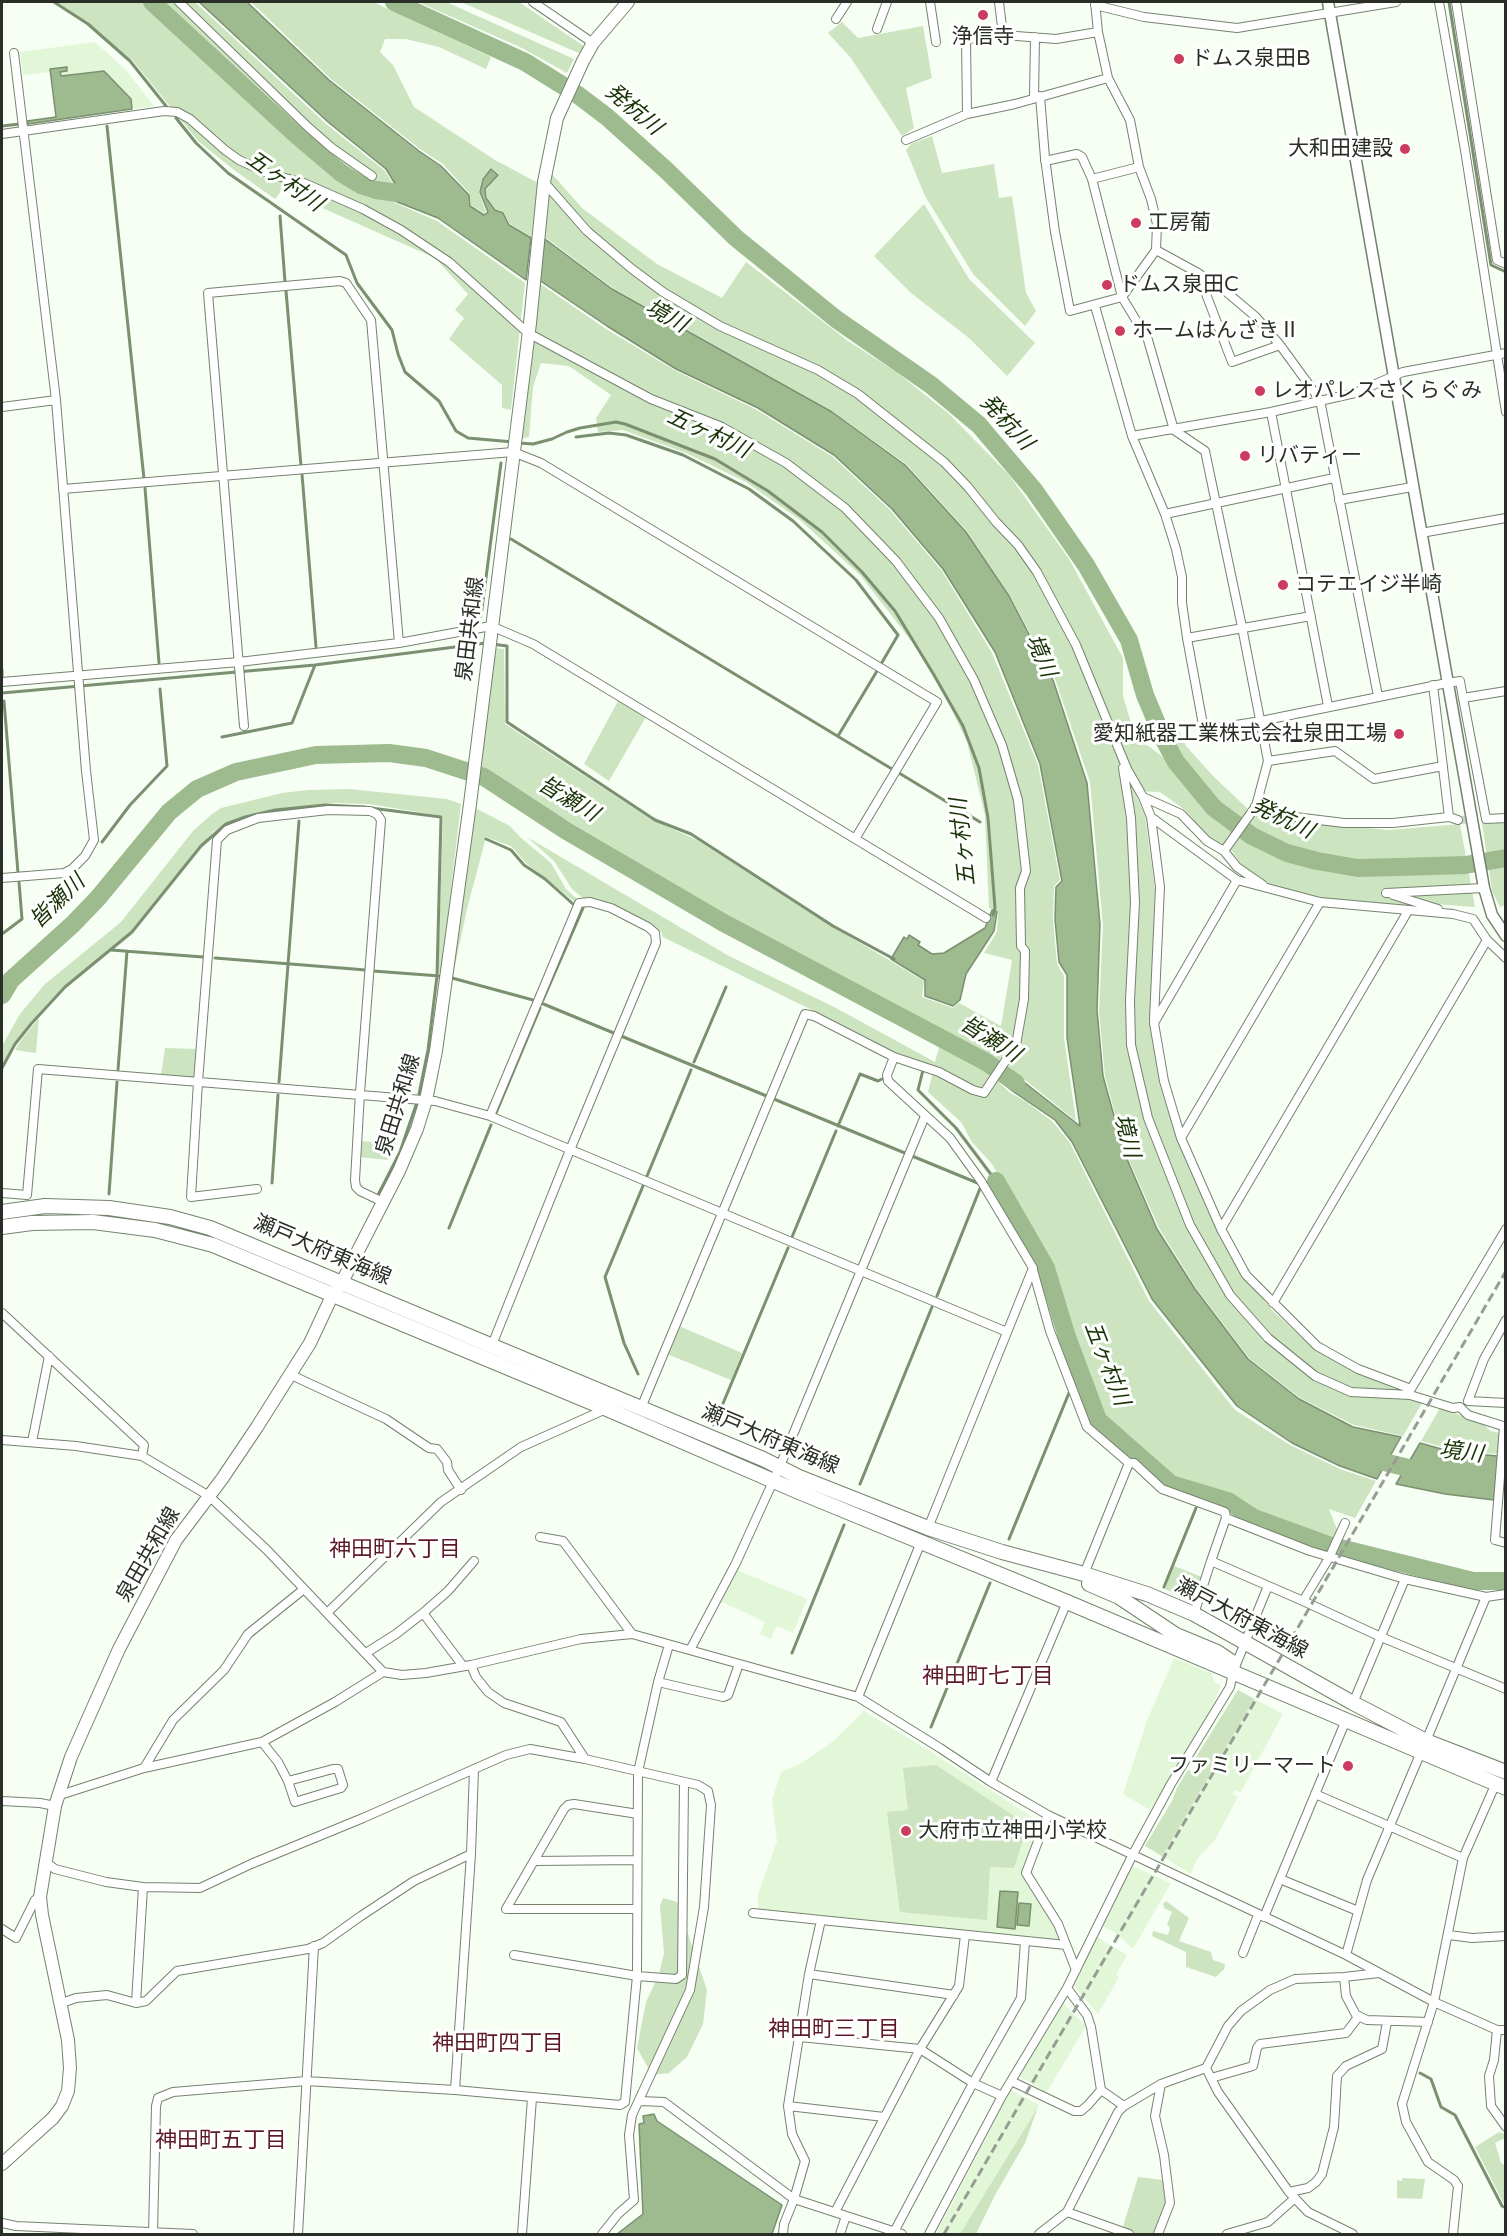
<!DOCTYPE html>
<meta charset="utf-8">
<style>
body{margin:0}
#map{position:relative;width:1507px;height:2236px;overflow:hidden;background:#f7fef4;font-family:"Varela Round",sans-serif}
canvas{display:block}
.frame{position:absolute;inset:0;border:3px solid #292f26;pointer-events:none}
</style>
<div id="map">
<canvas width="1507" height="2236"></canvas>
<div class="frame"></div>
</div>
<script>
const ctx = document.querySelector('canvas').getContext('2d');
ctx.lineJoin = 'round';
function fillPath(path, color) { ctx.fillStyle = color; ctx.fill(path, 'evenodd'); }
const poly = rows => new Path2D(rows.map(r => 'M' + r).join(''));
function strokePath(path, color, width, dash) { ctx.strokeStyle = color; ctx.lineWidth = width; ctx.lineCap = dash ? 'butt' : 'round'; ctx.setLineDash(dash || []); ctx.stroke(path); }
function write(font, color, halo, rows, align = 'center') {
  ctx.font = font + ' "Varela Round","Noto Sans JP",sans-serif'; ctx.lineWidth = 6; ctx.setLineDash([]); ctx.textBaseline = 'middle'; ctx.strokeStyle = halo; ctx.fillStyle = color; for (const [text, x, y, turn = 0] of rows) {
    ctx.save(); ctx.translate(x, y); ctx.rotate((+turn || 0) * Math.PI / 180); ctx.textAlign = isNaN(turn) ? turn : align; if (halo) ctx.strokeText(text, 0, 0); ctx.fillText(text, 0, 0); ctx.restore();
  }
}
fillPath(poly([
 [95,42,125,69,154,106,132,109,131,99,104,71,61,76,60,72,50,69,50,72,23,75,20,52],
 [737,1570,807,1599,793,1633,777,1626,771,1639,760,1634,765,1622,720,1601,728,1583],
 [1174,1658,1211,1673,1215,1682,1221,1686,1205,1721,1150,1810,1123,1794,1148,1718],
 [1238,1690,1283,1714,1241,1792,1235,1790,1233,1794,1238,1797,1215,1840,1197,1859,1191,1874,1145,1846,1172,1801,1177,1788,1188,1770,1193,1772,1197,1766,1193,1762],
 [864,1711,933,1753,1040,1822,1021,1875,1055,1925,1060,1941,758,1910,758,1894,777,1841,772,1800,781,1772,800,1764,832,1742],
 [1132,1866,1171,1883,1133,1949,1116,1933,1103,1926],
 [1097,1937,1127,1955,1116,1975,1119,1977,1098,2014,1074,1986],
 [1063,2003,1086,2026,1047,2092,1045,2092,1020,2076],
 [1011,2090,1039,2105,1025,2143,995,2195,976,2234,936,2234]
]), '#e2f7d8');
fillPath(poly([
 [57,2,195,2,326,124,384,170,394,185,374,183,370,192,437,221,525,283,511,410,502,408,502,385,449,339,464,318,455,310,468,294,435,258,282,190,275,199,234,170,198,141,133,61,88,23],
 [251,2,373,2,491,57,486,69,439,47,406,39,385,39,380,52,393,65,414,107,495,160,538,183,531,237,510,224,504,213,496,209,487,198,486,190,499,174,491,168,482,178,479,192,486,212,484,213,471,205,470,194,443,164,420,149,331,79],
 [418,2,446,2,574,59,567,73,522,48],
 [461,2,519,2,585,47,581,54],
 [842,22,858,38,923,26,932,78,906,88,914,128,902,136,851,58,828,33],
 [932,136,942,173,994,164,999,198,1012,196,1026,293,1036,311,1025,326,973,274,925,196,906,150,911,144],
 [552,174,582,208,657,264,722,298,746,262,848,341,895,371,948,413,1009,475,1069,559,1123,658,1123,696,1135,736,1163,757,1205,807,1232,832,1222,846,1210,839,1185,810,1160,792,1134,791,1145,815,1155,890,1151,1020,1160,1086,1178,1142,1219,1231,1244,1276,1274,1312,1313,1348,1356,1372,1402,1391,1422,1403,1403,1436,1354,1425,1300,1398,1249,1358,1196,1288,1159,1228,1125,1151,1105,1076,1099,1011,1103,926,1090,782,1055,679,1010,596,967,531,906,464,832,411,613,288,545,237],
 [924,204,969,279,1035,343,1007,376,969,338,911,293,874,256],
 [539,283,606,329,676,371,757,410,833,457,890,510,942,571,992,653,1038,765,1060,880,1054,886,1053,919,1057,964,1064,976,1064,1038,1076,1121,1008,1066,1017,1052,1009,1047,999,1061,757,933,477,767,492,648,504,649,505,724,652,820,697,840,815,916,924,981,922,997,953,1008,959,1003,1001,1026,1012,960,984,953,997,932,998,912,989,908,985,815,967,742,942,689,913,643,860,575,800,520,746,482,686,453,623,430,598,432,596,418,611,395,569,366,541,363,533,387,529,437,519,439],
 [618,701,646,717,609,781,584,764],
 [1176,725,1186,746,1214,777,1248,809,1239,822,1204,788,1175,753],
 [349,789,447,799,461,804,441,973,438,972,443,816,369,804,335,803,274,809,245,816,226,823,213,832,131,932,64,986,30,1023,14,1043,2,1066,2,1046,20,1014,45,984,121,922,193,831,212,814,221,808,282,793,308,790],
 [475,808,510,826,520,837,551,863,566,889,577,899,575,902,526,863,511,846,486,837,467,909,453,975],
 [1257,811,1294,821,1389,830,1460,824,1475,907,1434,904,1409,907,1321,898,1270,885,1243,866,1231,850],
 [1505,821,1505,905,1500,907,1492,891,1482,823],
 [527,837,729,956,836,1008,935,1062,940,1044,991,1075,1009,1092,1025,1101,1053,1122,1070,1143,1149,1301,1235,1410,1290,1445,1340,1469,1376,1481,1355,1518,1329,1509,1338,1532,1335,1539,1255,1515,1229,1496,1173,1481,1102,1417,1070,1335,1051,1267,992,1164,971,1141,962,1123,928,1092,934,1068,895,1054,812,1010,663,937,661,932,624,910,584,899,572,889,554,861],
 [39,1018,36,1053,15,1050,22,1039],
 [165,1048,198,1049,196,1075,193,1078,161,1075],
 [360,1141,396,1143,388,1160,359,1157],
 [679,1326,742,1353,731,1380,667,1354],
 [1440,1408,1483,1423,1490,1431,1500,1433,1498,1454,1453,1450,1421,1441],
 [1174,1566,1202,1577,1194,1602,1165,1589],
 [1238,1690,1254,1699,1162,1856,1145,1846,1172,1801,1177,1788,1188,1770,1193,1772,1197,1766,1193,1762],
 [936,1765,1028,1825,1014,1868,990,1867,987,1920,900,1912,887,1812,908,1810,903,1768],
 [663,1898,677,1902,707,1990,703,2024,687,2057,669,2073,652,2075,637,2048,646,2002,659,1975,664,1953,660,1906],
 [1166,1901,1189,1918,1179,1941,1211,1952,1213,1960,1225,1964,1224,1969,1216,1977,1186,1967,1186,1952,1152,1936,1153,1931,1168,1935,1170,1928,1167,1924,1172,1912,1164,1908,1163,1904],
 [1037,2109,1025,2143,995,2195,976,2234,960,2234],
 [1499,2132,1505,2134,1505,2138,1495,2143,1501,2163,1505,2165,1505,2206,1475,2147],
 [1138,2177,1163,2180,1167,2205,1156,2234,1137,2234,1123,2227],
 [1402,2178,1425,2179,1422,2199,1397,2198,1397,2180,1402,2181]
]), '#cce4c0');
const water = poly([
 [199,2,247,2,329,80,419,151,441,166,469,195,470,206,484,215,488,212,480,192,483,179,491,169,498,175,485,189,486,198,495,210,503,213,509,225,531,238,526,280,438,218,372,192,375,184,397,187,386,169,328,122,199,2],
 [67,67,67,71,60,72,61,76,104,71,131,99,132,109,28,124,27,121,56,117,50,69,67,67],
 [545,239,612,289,832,412,905,465,966,532,1009,596,1053,680,1087,783,1100,924,1097,1010,1103,1076,1124,1152,1157,1229,1195,1289,1248,1359,1299,1399,1353,1427,1401,1437,1377,1479,1340,1466,1292,1443,1237,1406,1152,1299,1072,1142,1055,1120,1011,1090,999,1079,1006,1068,1080,1126,1067,1038,1067,975,1059,962,1055,919,1056,887,1062,881,1040,764,995,652,943,569,892,509,834,455,758,408,676,369,607,326,539,280,545,239],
 [992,910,997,912,994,931,966,974,960,1000,953,1006,925,996,925,980,891,959,904,937,907,939,909,935,920,942,918,945,932,954,944,953,985,928,992,910],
 [1420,1443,1452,1452,1498,1456,1494,1500,1445,1494,1396,1484,1420,1443],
 [1000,1891,1018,1892,1015,1929,997,1927,1000,1891],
 [1019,1903,1031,1904,1029,1926,1017,1925,1019,1903],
 [654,2114,657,2121,782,2205,772,2234,617,2234,643,2214,639,2124,644,2123,643,2116,654,2114]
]);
fillPath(water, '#9eba8f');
strokePath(water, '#7b9070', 1.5);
strokePath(poly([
 [54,2,88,24,130,61,166,106],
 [1449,2,1491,265,1506,272],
 [176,118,196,143,228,173,346,255,357,283,392,330,398,354,405,372,439,401,456,431,468,438,513,442],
 [2,126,20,124],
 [107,126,144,479],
 [280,216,285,282],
 [286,291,301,466],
 [576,437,609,433,626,435,683,455,749,489,793,521,856,580,898,635,881,664],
 [519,443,533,444,552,439,567,432,580,428,616,422,625,424,715,459,768,491,822,532,862,572,895,611,934,675,963,726,979,768,988,818,995,908,993,915],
 [302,474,316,647],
 [145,488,159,663],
 [511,539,892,769],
 [481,616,501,463],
 [492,644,507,646,507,722,655,820,691,834,833,926,894,959],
 [2,670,2,679],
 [2,693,315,665,486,643],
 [4,701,18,873],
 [838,736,877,671],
 [222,737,292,723,315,665],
 [899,773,980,822],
 [371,808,441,817,437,976,428,1050,419,1094],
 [486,839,511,850,524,865,545,879,573,904],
 [102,842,130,805,167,766,160,689],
 [2,934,22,919,19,882],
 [111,950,203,957],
 [215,958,366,970],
 [373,971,440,976],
 [452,978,533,1000],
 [543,1000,583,908],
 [541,1003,980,1184,996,1181,956,1128,918,1090,923,1070],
 [694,1062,726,987],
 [2,1068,15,1044,31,1024,65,987,132,932,201,846,226,824,245,817,275,810,325,805,365,807],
 [118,1070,127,951],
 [279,1082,299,821],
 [496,1113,540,1008],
 [838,1126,860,1074,878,1081,882,1079],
 [647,1176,691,1070],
 [272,1183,278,1095],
 [109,1194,117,1082],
 [378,1195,400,1152,416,1105],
 [449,1228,491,1125],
 [792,1237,836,1131],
 [937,1296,981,1186],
 [638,1374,624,1343,605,1277,643,1186],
 [1078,1389,1086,1388],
 [714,1425,788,1248],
 [860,1484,932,1307],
 [1009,1539,1069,1393],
 [1164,1587,1196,1508],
 [792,1653,844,1525],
 [931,1727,990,1583],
 [1420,2073,1431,2079,1441,2107,1455,2115,1502,2206,1506,2208]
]), '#7b9070', 3);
strokePath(poly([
 [152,2,294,133,341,173,361,185,376,190,397,193],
 [394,2,525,62,578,95,607,117,666,170,736,238,836,319,931,385,979,425,1034,490,1086,565,1129,640,1145,695,1163,738,1176,762,1214,808,1252,836,1287,853,1317,861,1358,868,1399,867,1465,865,1506,858],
 [2,995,11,980,73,924,98,898,169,812,197,789,236,772,316,755,389,753,426,758,484,777,565,830,722,922,986,1062,1016,1083],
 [996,1181,1046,1268,1067,1337,1098,1420,1171,1484,1228,1501,1254,1518,1328,1545,1473,1581,1506,1581],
 [1364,1454,1380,1461,1429,1473]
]), '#9eba8f', 18);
strokePath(poly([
 [1458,820,1482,819]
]), '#ced5cb', 8, [8, 4]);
const minor = poly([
 [179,2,308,127,332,148,372,176],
 [533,2,593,43],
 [930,2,936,42],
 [1095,2,1098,32,1108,78],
 [1439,2,1465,150,1506,412],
 [1456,2,1497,260,1506,264],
 [1095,5,1144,17,1237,28,1396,2],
 [836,19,847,2],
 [877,29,887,2],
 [1003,35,1056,39,1098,32],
 [1034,97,1035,37],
 [967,114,966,39,1003,35,999,2],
 [2,134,164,111,177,112,190,119,225,150,239,160,270,174,304,183,363,209,401,230,449,262,528,333,651,399,722,427,786,463,845,508,896,561,939,618,974,680,1002,745,1018,800,1026,871,1020,888,1021,946,1025,951,1024,999,1016,1045,984,1093,973,1090,939,1072,894,1057,814,1016,805,1014,641,1408],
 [906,140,967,114,1015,104,1108,78,1130,120,1139,167,1151,199,1157,224,1156,250,1122,297],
 [1045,161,1077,154,1082,157,1092,179,1122,297],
 [1092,179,1139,167],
 [544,182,587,231,632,269,663,292,720,326,818,370,858,394,944,462,968,487,996,522,1018,545,1037,572,1076,645,1127,769,1143,797,1181,814,1207,841,1224,851,1256,806,1268,761,1242,627,1205,451,1174,430,1148,340,1122,297,1070,311,1055,232,1045,158,1040,96],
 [1156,250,1198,273,1224,290,1256,317,1280,345,1320,400,1378,696],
 [1198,273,1232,362,1280,345],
 [1095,306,1132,436,1271,412,1355,393,1403,372,1506,353],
 [2,407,56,400],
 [1271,412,1328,706],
 [1132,436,1165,514,1334,478],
 [63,489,513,452,541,463,937,702,855,839],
 [1339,500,1412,487],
 [1165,514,1176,549,1182,577,1182,603,1187,638,1311,616],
 [1421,533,1506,518],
 [1187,638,1204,730,1261,721,1447,683,1460,681,1463,698,1506,691],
 [2,682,239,662,399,643,491,626,533,644,986,918],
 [1433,685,1449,817],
 [1463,698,1486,819,1506,818],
 [244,726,208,293,340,281,346,283,371,320,399,643],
 [1268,761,1335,751,1374,779,1443,766],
 [1123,768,1131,818,1135,902,1130,1000,1131,1045,1148,1118,1190,1225,1230,1295,1268,1338,1315,1376,1351,1392,1410,1395,1453,1408,1460,1407,1468,1415,1506,1427],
 [1143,797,1151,817],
 [1255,806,1295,817,1344,823,1393,823,1449,817,1458,820],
 [1224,851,1237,867,1263,885],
 [2,878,64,873,72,869,85,856,94,840,86,771,56,400,14,53],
 [1386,893,1484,888],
 [1393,895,1438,909],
 [1506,958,1487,940,1473,919,1453,914,1320,902,1237,880,1154,1023,1164,1081,1181,1138,1221,1229,1246,1275,1317,1346,1358,1369,1411,1389,1506,1229],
 [1154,1019,1160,887,1151,817,1237,880],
 [894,1057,887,1075,888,1081,950,1138,981,1181,1033,1268,928,1528],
 [490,1116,579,903,590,902,611,908,648,927,655,933,656,943,570,1150,492,1345],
 [1181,1138,1320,902],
 [257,1189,191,1197,198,1082,217,840,227,830,258,818,328,810,370,811,377,814,381,820,360,1093,355,1180,356,1187,360,1191,383,1202],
 [2,1193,27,1195,38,1069,435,1101,490,1116,1007,1332],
 [1221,1229,1408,911],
 [1033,1270,1050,1331,1087,1427,1129,1463],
 [1273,1303,1487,940],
 [2,1313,144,1445,142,1456],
 [1506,1320,1484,1359,1468,1401,1506,1403],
 [289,1374,386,1419,429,1448,437,1449,447,1462,448,1470,461,1490],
 [2,1440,76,1446,142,1456,209,1496,267,1550,383,1672,402,1675,426,1673,471,1665,581,1639,632,1634,858,1697,940,1748,991,1782,1048,1815,1346,1955,1434,2002,1497,2030,1506,2030],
 [32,1442,49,1356],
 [1226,1518,1211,1561,1303,1601,1329,1558,1345,1523],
 [540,1537,563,1541,632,1634],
 [1495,1540,1504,1426],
 [1495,1540,1506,1543],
 [1084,1574,1129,1463,1134,1463,1162,1489,1225,1512,1226,1518,1310,1551,1405,1579,1486,1597,1426,1741],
 [1486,1597,1506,1594],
 [1303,1601,1381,1637,1506,1689],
 [327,1613,441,1502,521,1447,606,1409],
 [423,1613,463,1666],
 [1194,1614,1211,1561],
 [690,1650,736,1563,780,1466,925,1116],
 [366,1653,396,1634,423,1613,448,1591,474,1561],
 [471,1665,476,1677,488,1692,504,1703,561,1722,585,1759],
 [658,1682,723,1697,728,1695,739,1664],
 [858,1697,921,1542],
 [1353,1703,1405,1579],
 [262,1742,278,1762,288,1781,295,1802,341,1788,343,1785,338,1769,333,1769,288,1781],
 [144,1768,173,1720,224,1670,248,1634,304,1589],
 [991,1782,1067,1602],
 [1315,1794,1463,1858],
 [57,1796,144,1768,262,1742,335,1702,383,1672],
 [2,1801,40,1803,55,1806],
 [1048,1815,1026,1873,1058,1924,1076,1970],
 [534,1861,637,1860],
 [47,1863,55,1869,106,1882,143,1887,200,1888,251,1864,363,1818,506,1755,530,1749,585,1759,698,1785,708,1791,711,1805,704,1907,690,1990,632,2115,629,2135,634,2200,618,2214,602,2234],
 [1280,1879,1358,1911],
 [637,1909,506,1909,564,1809,568,1805,574,1804,638,1814],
 [753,1913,821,1920],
 [1264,1917,1346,1720],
 [2,1929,16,1938,35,1900,40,1897],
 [1449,1935,1472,1938,1506,1936],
 [1243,1953,1258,1915],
 [514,1955,637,1976,676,1979,682,1975,684,1783],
 [1346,1955,1367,1880,1421,1752],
 [809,1974,954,1995],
 [1344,1977,1346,1996,1356,2015,1367,2020,1428,2022],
 [1067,1988,1087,2015,1091,2027,1101,2090,1124,2106],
 [62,2003,76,1998,107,1995,136,2003,146,2001,177,1971,308,1949,323,1943,361,1916,414,1881,471,1854],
 [136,2003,143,1887],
 [1497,2030,1494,2060,1489,2076,1491,2106,1506,2127],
 [800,2037,920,2049,973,2083,1002,2096],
 [1206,2068,1218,2092,1289,2192,1308,2212,1353,2234],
 [1211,2078,1253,2066,1257,2048,1260,2044,1346,2033,1359,2016],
 [1011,2081,1074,2111,1081,2111,1088,2105,1101,2090],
 [455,2090,471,1854,474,1769],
 [640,2101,664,2102,794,2199,902,2234],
 [788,2106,884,2117],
 [1289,2192,1308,2188,1316,2182,1322,2174,1334,2127,1337,2076,1346,2066,1382,2049,1387,2022],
 [835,2212,920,2049,959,1986,965,1935],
 [2,2223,16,2226,193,2234],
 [894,2232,973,2083,1021,1998,1025,1941],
 [153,2233,156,2106,158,2098,173,2092,306,2081,455,2090,620,2105,625,2102,637,1976,638,1772,658,1682,669,1645],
 [298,2234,314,1946],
 [522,2234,532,2098],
 [783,2234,784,2224,794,2199,805,2161,792,2134,788,2106,809,1974,821,1920,1066,1945],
 [840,2234,846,2216],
 [929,2234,1002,2096,1067,1988,1133,1854,1171,1784,1230,1687,1233,1672,1268,1586],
 [1039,2234,1067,2212],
 [1129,2234,1067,2212,1118,2112,1124,2106,1161,2084,1206,2068,1228,2026,1241,2011,1270,1990,1295,1979,1344,1977,1379,1973],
 [1158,2234,1170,2203,1164,2155,1155,2116,1161,2084],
 [1227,2234,1268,2222,1295,2198],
 [1453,2234,1458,2186,1454,2180,1428,2162,1406,2122,1402,2104,1434,2002,1463,1858,1496,1783]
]);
const tertiary = poly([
 [1328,2,1484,888,1492,915,1506,936]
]);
const secondary = poly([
 [2,2164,53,2118,62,2106,68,2091,70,2068,68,2040,42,1915,40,1897,55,1806,71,1757,119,1649,176,1540,222,1479,257,1427,310,1343,332,1296,342,1282,399,1171,417,1129,426,1100,436,1051,470,804,530,323,544,182,557,118,583,61,593,43,628,2]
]);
const primary = poly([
 [2,1212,45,1206,109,1208,170,1217,210,1228,763,1459,799,1477,928,1528,1002,1552,1084,1574,1147,1594,1194,1614,1353,1703,1426,1741,1506,1772],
 [2,1227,32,1223,93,1222,155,1230,213,1245,607,1409,799,1492,1067,1602,1506,1788],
 [1089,1584,1119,1597,1176,1635,1217,1652,1232,1662,1233,1672]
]);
strokePath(minor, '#75836e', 10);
strokePath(tertiary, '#75836e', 13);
strokePath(secondary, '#75836e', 14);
strokePath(primary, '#75836e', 16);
strokePath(minor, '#fff', 8);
strokePath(tertiary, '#fff', 10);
strokePath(secondary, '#fff', 12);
strokePath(primary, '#fff', 14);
strokePath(poly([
 [944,2234,1506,1271]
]), '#979d94', 3, [9, 4.5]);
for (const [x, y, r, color] of [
 [983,15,6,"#cc3c5e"],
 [1179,59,6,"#cc3c5e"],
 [1405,149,6,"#cc3c5e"],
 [1136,223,6,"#cc3c5e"],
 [1107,285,6,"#cc3c5e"],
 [1120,331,6,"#cc3c5e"],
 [1260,391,6,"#cc3c5e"],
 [1245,456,6,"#cc3c5e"],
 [1283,585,6,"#cc3c5e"],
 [1399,734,6,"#cc3c5e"],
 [1348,1766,6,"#cc3c5e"],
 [906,1831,6,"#cc3c5e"]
]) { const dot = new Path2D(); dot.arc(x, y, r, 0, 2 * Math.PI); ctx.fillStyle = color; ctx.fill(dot); strokePath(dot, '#fff', 2); }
write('21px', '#292f26', '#fff', [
 ["浄信寺",983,37,"center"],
 ["ドムス泉田B",1191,59],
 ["大和田建設",1393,149,"right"],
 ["工房葡",1148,223],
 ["ドムス泉田C",1119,285],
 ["ホームはんざきⅡ",1132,331],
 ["レオパレスさくらぐみ",1272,391],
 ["リバティー",1257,456],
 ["コテエイジ半崎",1295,585],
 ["愛知紙器工業株式会社泉田工場",1387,734,"right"],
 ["ファミリーマート",1336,1766,"right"],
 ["大府市立神田小学校",918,1831]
], 'left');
write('21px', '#292f26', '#fff', [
 ["泉田共和線",471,629,-83],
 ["泉田共和線",399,1105,-73],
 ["瀬戸大府東海線",322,1251,23],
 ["瀬戸大府東海線",770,1440,23],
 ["泉田共和線",149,1555,-60],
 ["瀬戸大府東海線",1241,1619,28]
]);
write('italic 22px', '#183305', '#fff', [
 ["発杭川",633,110,40],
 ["五ヶ村川",284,182,35],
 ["境川",666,317,29],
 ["発杭川",1006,423,47],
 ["五ヶ村川",708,434,25],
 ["境川",1040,656,67],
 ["皆瀬川",568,800,31],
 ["発杭川",1282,819,25],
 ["五ヶ村川",964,842,-96],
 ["皆瀬川",58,902,-44],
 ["皆瀬川",990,1040,32],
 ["境川",1126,1136,76],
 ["五ヶ村川",1106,1364,69],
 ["境川",1461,1453,7]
]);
write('22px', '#5e1928', '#fff', [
 ["神田町六丁目",395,1550],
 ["神田町七丁目",988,1677],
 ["神田町三丁目",834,2030],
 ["神田町四丁目",498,2044],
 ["神田町五丁目",221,2141]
]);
</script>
